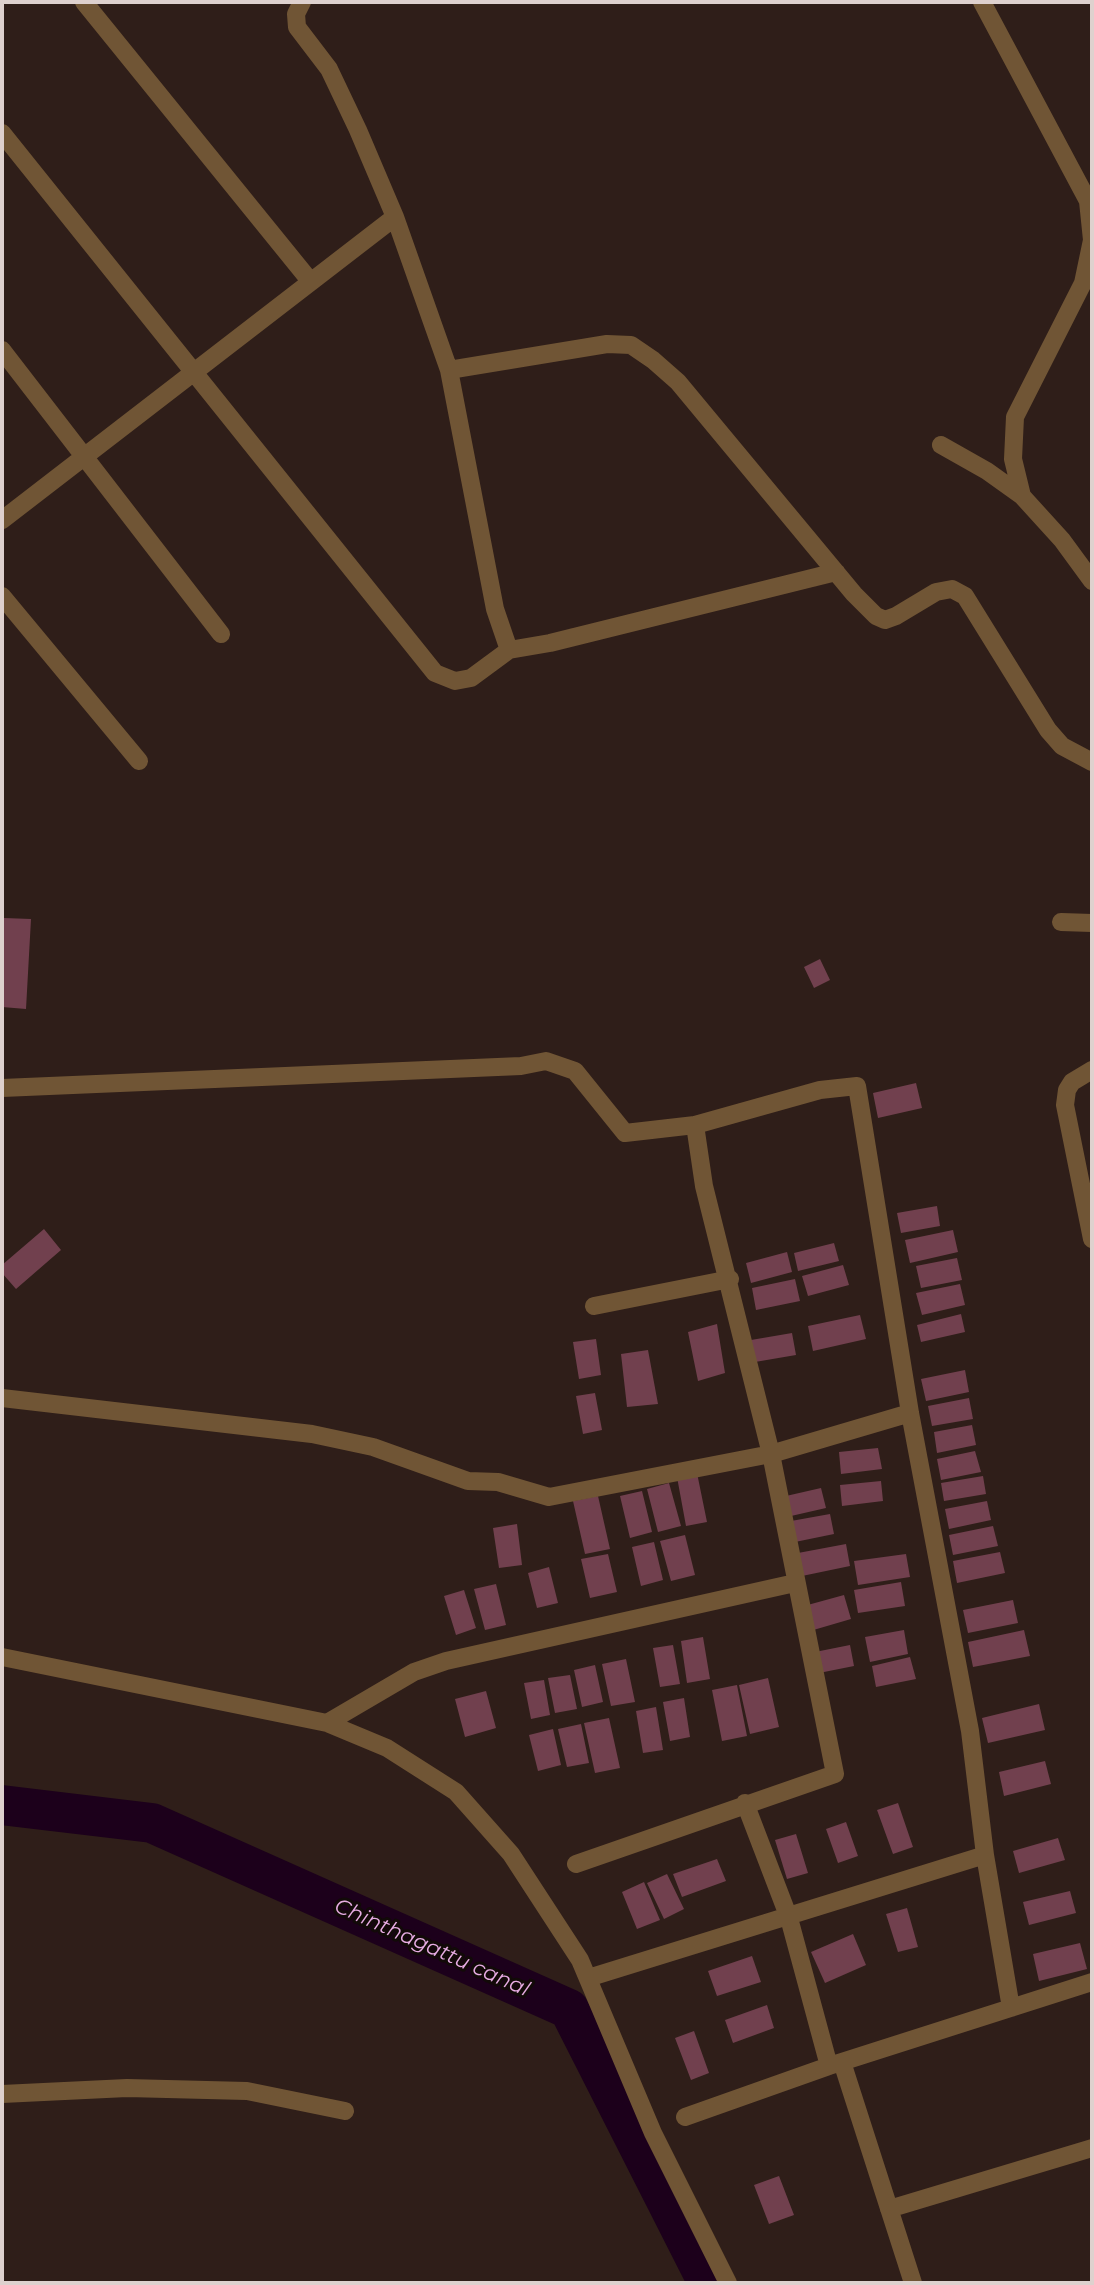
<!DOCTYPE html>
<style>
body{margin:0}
#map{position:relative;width:1094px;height:2285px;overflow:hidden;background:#2f1e19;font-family:Montserrat,sans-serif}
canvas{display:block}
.frame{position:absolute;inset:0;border:4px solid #ded1ce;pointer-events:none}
</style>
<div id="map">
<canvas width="1094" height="2285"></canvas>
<div class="frame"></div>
</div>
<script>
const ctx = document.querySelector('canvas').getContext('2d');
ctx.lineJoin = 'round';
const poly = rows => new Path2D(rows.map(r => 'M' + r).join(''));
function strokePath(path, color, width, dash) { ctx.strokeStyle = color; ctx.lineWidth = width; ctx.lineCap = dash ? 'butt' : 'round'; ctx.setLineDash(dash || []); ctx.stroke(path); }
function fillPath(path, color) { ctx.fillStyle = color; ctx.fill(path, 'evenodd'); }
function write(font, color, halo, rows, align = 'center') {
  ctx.font = font + ' Montserrat,sans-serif'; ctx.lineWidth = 6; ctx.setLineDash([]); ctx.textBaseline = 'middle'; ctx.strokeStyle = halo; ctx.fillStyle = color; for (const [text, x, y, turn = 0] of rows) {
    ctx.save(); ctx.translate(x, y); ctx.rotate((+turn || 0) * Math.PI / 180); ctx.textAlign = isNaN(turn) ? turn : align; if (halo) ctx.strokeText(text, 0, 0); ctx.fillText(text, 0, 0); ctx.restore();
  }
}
strokePath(poly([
 [2,1805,152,1823,569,2009,708,2283]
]), '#1c001b', 40);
fillPath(poly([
 [4,918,31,919,26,1009,2,1007],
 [820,959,830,980,814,988,804,967],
 [916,1083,922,1108,878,1118,873,1093],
 [937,1206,940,1226,901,1233,897,1213],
 [44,1229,61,1250,16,1289,2,1273,2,1265],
 [953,1230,958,1252,910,1263,905,1240],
 [834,1243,839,1261,798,1271,794,1253],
 [787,1252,792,1272,751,1283,746,1263],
 [957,1258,962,1280,921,1288,916,1266],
 [843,1265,849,1285,808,1296,802,1276],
 [795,1279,800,1301,756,1310,752,1288],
 [960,1284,965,1305,922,1315,916,1293],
 [961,1314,965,1332,921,1342,917,1325],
 [860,1315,866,1339,813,1351,808,1326],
 [717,1324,725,1373,698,1381,688,1332],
 [792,1333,796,1355,755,1362,751,1340],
 [596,1339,601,1375,579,1379,573,1342],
 [648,1350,658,1404,627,1407,621,1354],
 [965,1370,969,1392,926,1401,921,1379],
 [595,1393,602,1430,583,1434,576,1396],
 [969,1398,973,1419,932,1426,928,1406],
 [972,1425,976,1445,937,1453,934,1432],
 [878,1448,882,1469,841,1474,839,1452],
 [975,1451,981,1472,941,1480,937,1459],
 [697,1473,707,1522,686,1526,677,1477],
 [983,1476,986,1494,944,1501,941,1483],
 [881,1481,883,1501,842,1506,840,1485],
 [669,1483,681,1526,658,1532,647,1489],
 [821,1488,826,1508,791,1516,786,1496],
 [642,1491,652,1532,630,1538,620,1496],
 [598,1496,610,1549,585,1554,573,1501],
 [987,1501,991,1520,949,1529,945,1509],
 [830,1514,834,1534,795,1542,791,1521],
 [517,1524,522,1565,499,1568,493,1528],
 [993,1526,998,1546,953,1555,949,1535],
 [685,1535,695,1575,671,1581,660,1541],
 [654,1542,663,1580,641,1586,632,1547],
 [846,1544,850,1566,802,1576,798,1553],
 [1000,1552,1005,1573,957,1583,953,1561],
 [608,1554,617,1592,590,1598,581,1559],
 [906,1554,910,1577,858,1585,854,1561],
 [549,1567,558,1603,537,1608,528,1573],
 [901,1582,905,1606,858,1613,854,1590],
 [496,1584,506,1625,485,1630,474,1589],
 [464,1590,476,1628,456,1635,444,1596],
 [844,1595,851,1619,810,1631,804,1606],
 [1013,1600,1018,1623,968,1633,963,1610],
 [904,1630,908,1654,870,1662,865,1637],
 [1024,1630,1030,1656,973,1667,968,1642],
 [703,1637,710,1679,687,1683,681,1641],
 [673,1645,680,1684,660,1687,653,1648],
 [850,1645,854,1666,819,1673,815,1652],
 [910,1657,916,1679,876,1687,872,1666],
 [626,1659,635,1702,611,1706,602,1664],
 [595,1665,603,1702,582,1707,574,1670],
 [570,1675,577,1709,555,1713,548,1678],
 [768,1678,779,1727,750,1734,739,1685],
 [544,1680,550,1715,531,1719,524,1683],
 [737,1685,747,1736,722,1741,712,1690],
 [486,1691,496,1728,465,1737,455,1699],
 [684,1698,690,1737,670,1741,663,1702],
 [1039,1704,1045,1730,988,1743,982,1718],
 [656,1707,663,1750,643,1753,636,1711],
 [609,1718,620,1768,595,1773,584,1723],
 [581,1724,589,1763,567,1767,558,1729],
 [553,1729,561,1765,538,1771,529,1735],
 [1045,1761,1051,1784,1004,1796,999,1772],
 [898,1803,913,1847,893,1854,877,1810],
 [846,1822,858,1856,838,1863,826,1829],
 [796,1834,808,1873,787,1879,775,1840],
 [1058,1838,1065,1860,1019,1873,1013,1851],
 [717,1859,726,1881,682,1897,673,1874],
 [667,1874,684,1909,664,1919,647,1883],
 [644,1882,660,1920,637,1929,622,1892],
 [1070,1891,1076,1913,1029,1925,1023,1902],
 [907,1908,918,1947,898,1952,886,1914],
 [853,1934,866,1965,825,1983,811,1952],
 [1080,1943,1087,1969,1039,1981,1033,1954],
 [752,1956,761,1982,717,1996,708,1971],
 [767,2005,774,2028,733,2043,725,2020],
 [694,2031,709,2073,691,2080,675,2038],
 [779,2176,794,2215,769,2224,754,2185]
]), '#71404e');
strokePath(poly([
 [84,2,311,282],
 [302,2,296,14,297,27,329,69,358,130,395,217,449,370,495,609,509,650,550,643,836,572],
 [982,2,1088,201,1092,240,1083,283,1015,417,1013,459,1022,496],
 [2,133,435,673,455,681,471,678,509,650],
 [2,350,221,634],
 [449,370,607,344,631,345,653,360,678,382,854,594,876,616,885,620,896,616,936,592,952,589,965,596,1048,730,1062,746,1092,762],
 [941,445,987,471,1022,496,1062,540,1092,581],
 [2,520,395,217],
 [2,596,139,761],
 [1061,922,1092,923],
 [1092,1070,1072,1082,1067,1090,1065,1105,1092,1239],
 [2,1088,521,1066,546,1061,575,1071,625,1133,695,1125,820,1090,857,1086,910,1413,970,1731,985,1855,1011,2008],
 [594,1306,730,1279],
 [2,1398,312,1434,373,1447,468,1481,498,1482,549,1497,771,1454,910,1413],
 [2,1657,327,1723,387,1748,456,1792,511,1854,580,1960,653,2133,728,2283],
 [327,1723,414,1672,446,1661,795,1583],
 [745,1803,789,1918,829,2066],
 [576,1864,835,1774,771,1454,704,1186,695,1125],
 [588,1978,985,1855],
 [842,2062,913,2283],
 [2,2094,127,2088,247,2091,345,2111],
 [685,2117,829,2066,1092,1982],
 [889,2209,1092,2148]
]), '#705535', 18);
write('italic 21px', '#e7ace3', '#120a08', [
 ["Chinthagattu canal",432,1948,24]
]);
</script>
